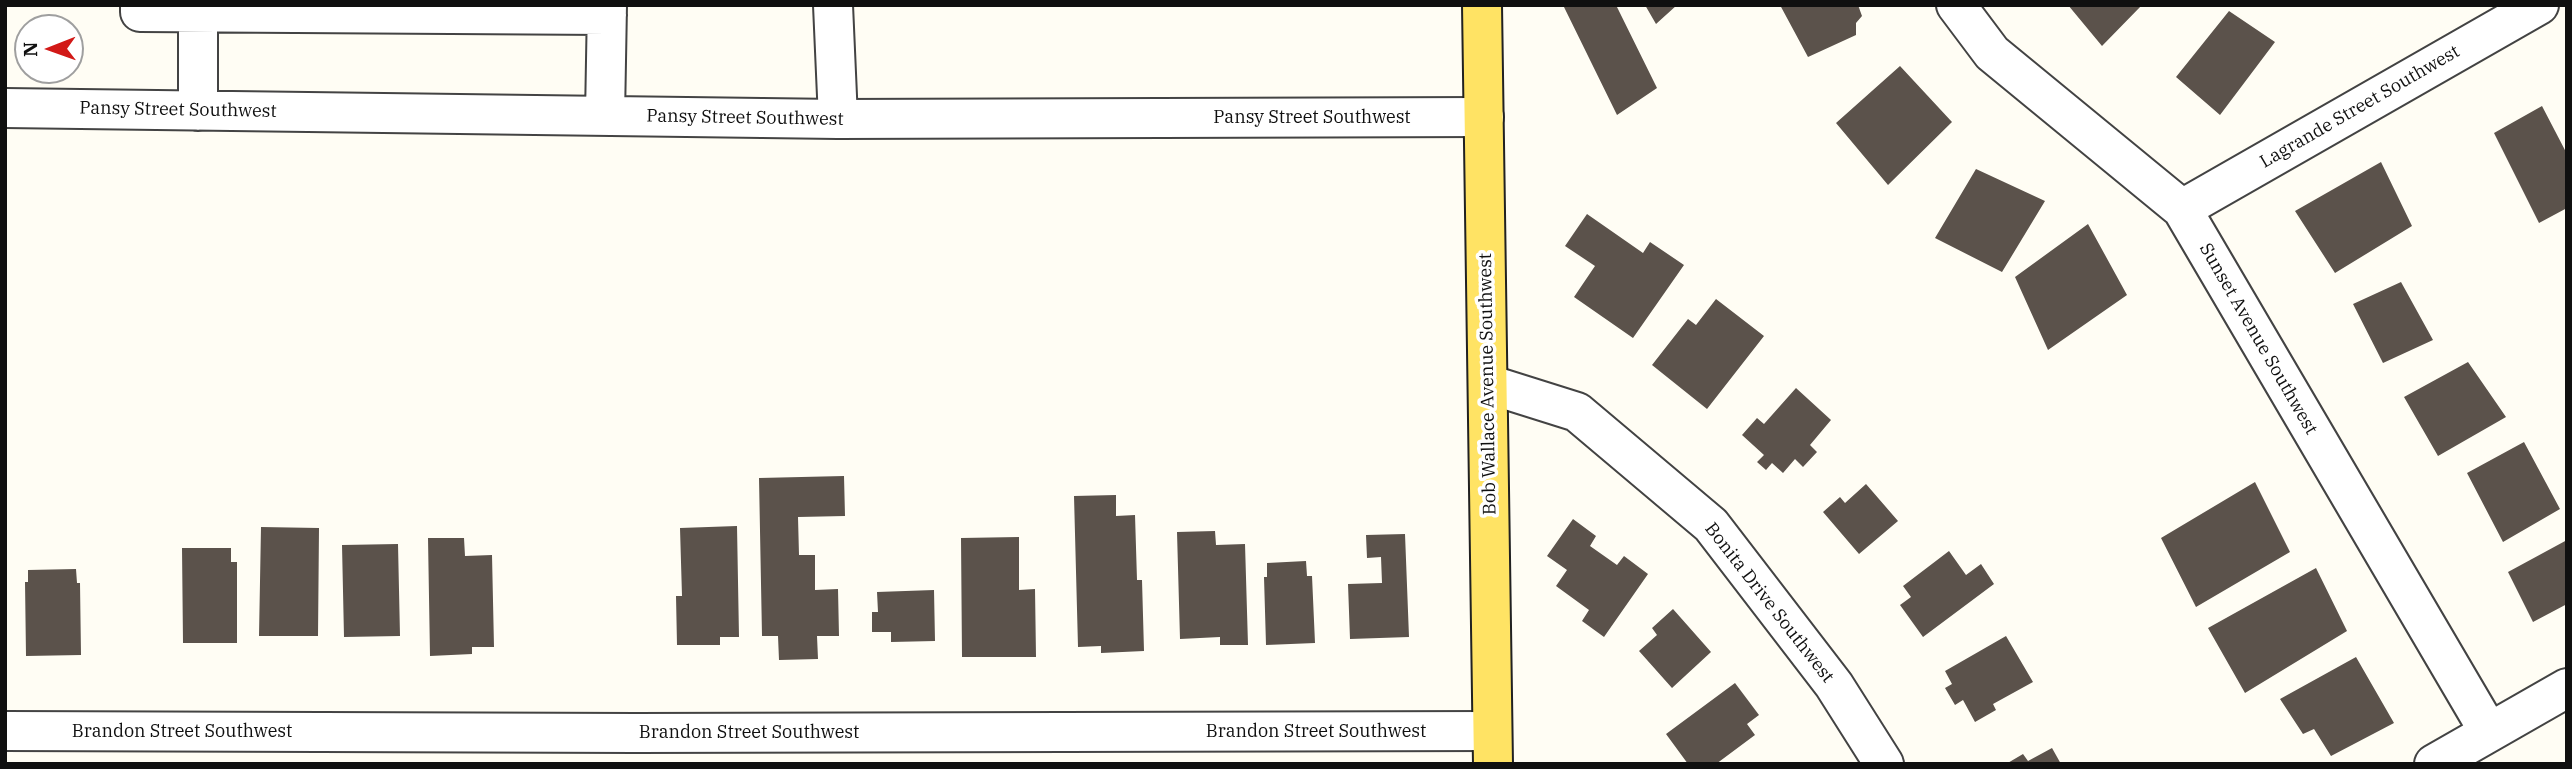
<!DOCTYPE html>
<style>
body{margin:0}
#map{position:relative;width:2572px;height:769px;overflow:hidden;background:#fffdf4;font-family:"IBM Plex Serif",serif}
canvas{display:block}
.frame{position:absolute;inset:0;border:7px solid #101010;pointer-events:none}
.north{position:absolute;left:14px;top:14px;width:70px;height:70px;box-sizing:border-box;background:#fff;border:2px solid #9f9f9f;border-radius:50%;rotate:269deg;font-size:19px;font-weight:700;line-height:28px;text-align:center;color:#101010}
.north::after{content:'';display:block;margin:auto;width:24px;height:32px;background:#d21917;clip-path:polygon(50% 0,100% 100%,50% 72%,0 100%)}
</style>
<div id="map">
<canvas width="2572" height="769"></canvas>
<div class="frame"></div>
<div class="north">N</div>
</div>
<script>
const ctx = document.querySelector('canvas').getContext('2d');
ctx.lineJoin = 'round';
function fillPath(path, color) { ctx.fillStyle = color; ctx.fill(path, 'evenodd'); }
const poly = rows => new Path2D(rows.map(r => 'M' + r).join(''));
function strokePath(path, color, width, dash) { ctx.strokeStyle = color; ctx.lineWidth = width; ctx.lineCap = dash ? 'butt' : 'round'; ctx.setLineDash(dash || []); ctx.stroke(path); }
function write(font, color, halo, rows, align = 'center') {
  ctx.font = font + ' "IBM Plex Serif",serif'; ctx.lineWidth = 7; ctx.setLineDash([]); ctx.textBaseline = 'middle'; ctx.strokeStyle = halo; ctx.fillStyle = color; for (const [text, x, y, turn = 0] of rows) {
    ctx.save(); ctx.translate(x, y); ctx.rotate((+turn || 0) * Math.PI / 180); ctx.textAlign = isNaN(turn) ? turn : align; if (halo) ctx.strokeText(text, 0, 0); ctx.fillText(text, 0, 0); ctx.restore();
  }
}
fillPath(poly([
 [1563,5,1616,5,1657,88,1617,115],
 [1645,5,1677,5,1656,24],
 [1780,5,1858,5,1862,16,1856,23,1856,35,1808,57],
 [2068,5,2142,5,2102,46],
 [2229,11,2275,42,2220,115,2176,77],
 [1900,66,1952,122,1888,185,1836,123],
 [2542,106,2567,154,2567,208,2539,223,2494,133],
 [2381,162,2412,226,2335,273,2295,211],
 [1976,169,2045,201,2002,272,1935,238],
 [1587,214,1643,253,1650,242,1684,265,1633,338,1574,297,1595,266,1565,246],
 [2088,224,2127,295,2048,350,2015,277],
 [2401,282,2433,340,2383,363,2353,304],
 [1716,299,1764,336,1707,409,1652,365,1688,319,1696,325],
 [2468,362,2506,417,2438,456,2404,397],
 [1796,388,1831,420,1810,445,1817,452,1803,467,1795,459,1783,473,1772,463,1766,470,1757,462,1764,455,1742,435,1757,418,1764,424],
 [2524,442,2560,509,2503,542,2467,473],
 [844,476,845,516,798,517,799,555,815,555,815,590,838,589,839,636,817,636,818,659,779,660,778,636,762,636,759,478],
 [2255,482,2290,552,2196,607,2161,538],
 [1866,484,1898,521,1859,554,1823,512,1840,497,1845,503],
 [1116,495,1116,516,1135,515,1137,580,1142,580,1144,651,1101,653,1101,646,1078,647,1074,496],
 [1573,519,1596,536,1590,546,1617,565,1624,556,1648,574,1604,637,1582,621,1589,610,1556,586,1567,570,1547,556],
 [737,526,739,637,720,637,720,645,677,645,676,596,682,596,680,528],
 [261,527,319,528,318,636,259,636],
 [1215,531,1216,545,1245,544,1248,645,1220,645,1220,637,1180,639,1177,532],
 [1405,534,1409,637,1350,639,1348,584,1382,583,1381,557,1367,558,1366,535],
 [1019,537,1019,590,1035,589,1036,657,962,657,961,538],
 [428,538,464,538,465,556,492,555,494,647,472,647,472,654,430,656],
 [2567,540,2567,604,2533,622,2508,572],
 [398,544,400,636,344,637,342,545],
 [182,548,231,548,231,562,237,562,237,643,183,643],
 [1949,551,1966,575,1981,564,1994,584,1923,637,1900,605,1911,597,1903,586],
 [1306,561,1307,576,1312,576,1315,643,1266,645,1264,577,1267,577,1267,563],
 [2316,568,2347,631,2245,693,2208,628],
 [76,569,77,583,80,583,81,655,26,656,25,582,28,582,28,570],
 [934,590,935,641,891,642,891,632,872,632,872,612,878,612,877,592],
 [1673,609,1711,652,1672,688,1639,651,1657,635,1652,628],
 [2006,636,2033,682,1993,704,1996,710,1975,722,1963,700,1955,705,1945,688,1952,684,1945,671],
 [2356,657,2394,723,2331,756,2314,729,2303,734,2280,699],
 [1735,683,1759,715,1747,724,1755,735,1716,764,1688,764,1666,734],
 [2052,748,2061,764,2006,764,2023,754,2028,761]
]), '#5b524b');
const minor = poly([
 [140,5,140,12,607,15],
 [833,5,838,119],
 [1956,5,1992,53,2182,209,2489,732],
 [5,108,838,119,1484,117],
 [198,111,198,5],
 [605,116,607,5],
 [2182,209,2539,5],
 [1488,384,1577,412,1711,525,1834,685,1884,764],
 [5,731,636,733,1492,731],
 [2434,764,2567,688]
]);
const major = poly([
 [1482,5,1493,764]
]);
strokePath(minor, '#434343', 42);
strokePath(major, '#212121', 42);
strokePath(minor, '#fff', 38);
strokePath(major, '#ffe364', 38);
write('18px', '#101010', '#fff', [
 ["Lagrande Street Southwest",2360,107,-30],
 ["Pansy Street Southwest",178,110,1],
 ["Pansy Street Southwest",745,118,1],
 ["Pansy Street Southwest",1312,118],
 ["Sunset Avenue Southwest",2258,339,60],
 ["Bob Wallace Avenue Southwest",1488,384,-91],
 ["Bonita Drive Southwest",1769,603,52],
 ["Brandon Street Southwest",182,732],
 ["Brandon Street Southwest",1316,732],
 ["Brandon Street Southwest",749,733]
]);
</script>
